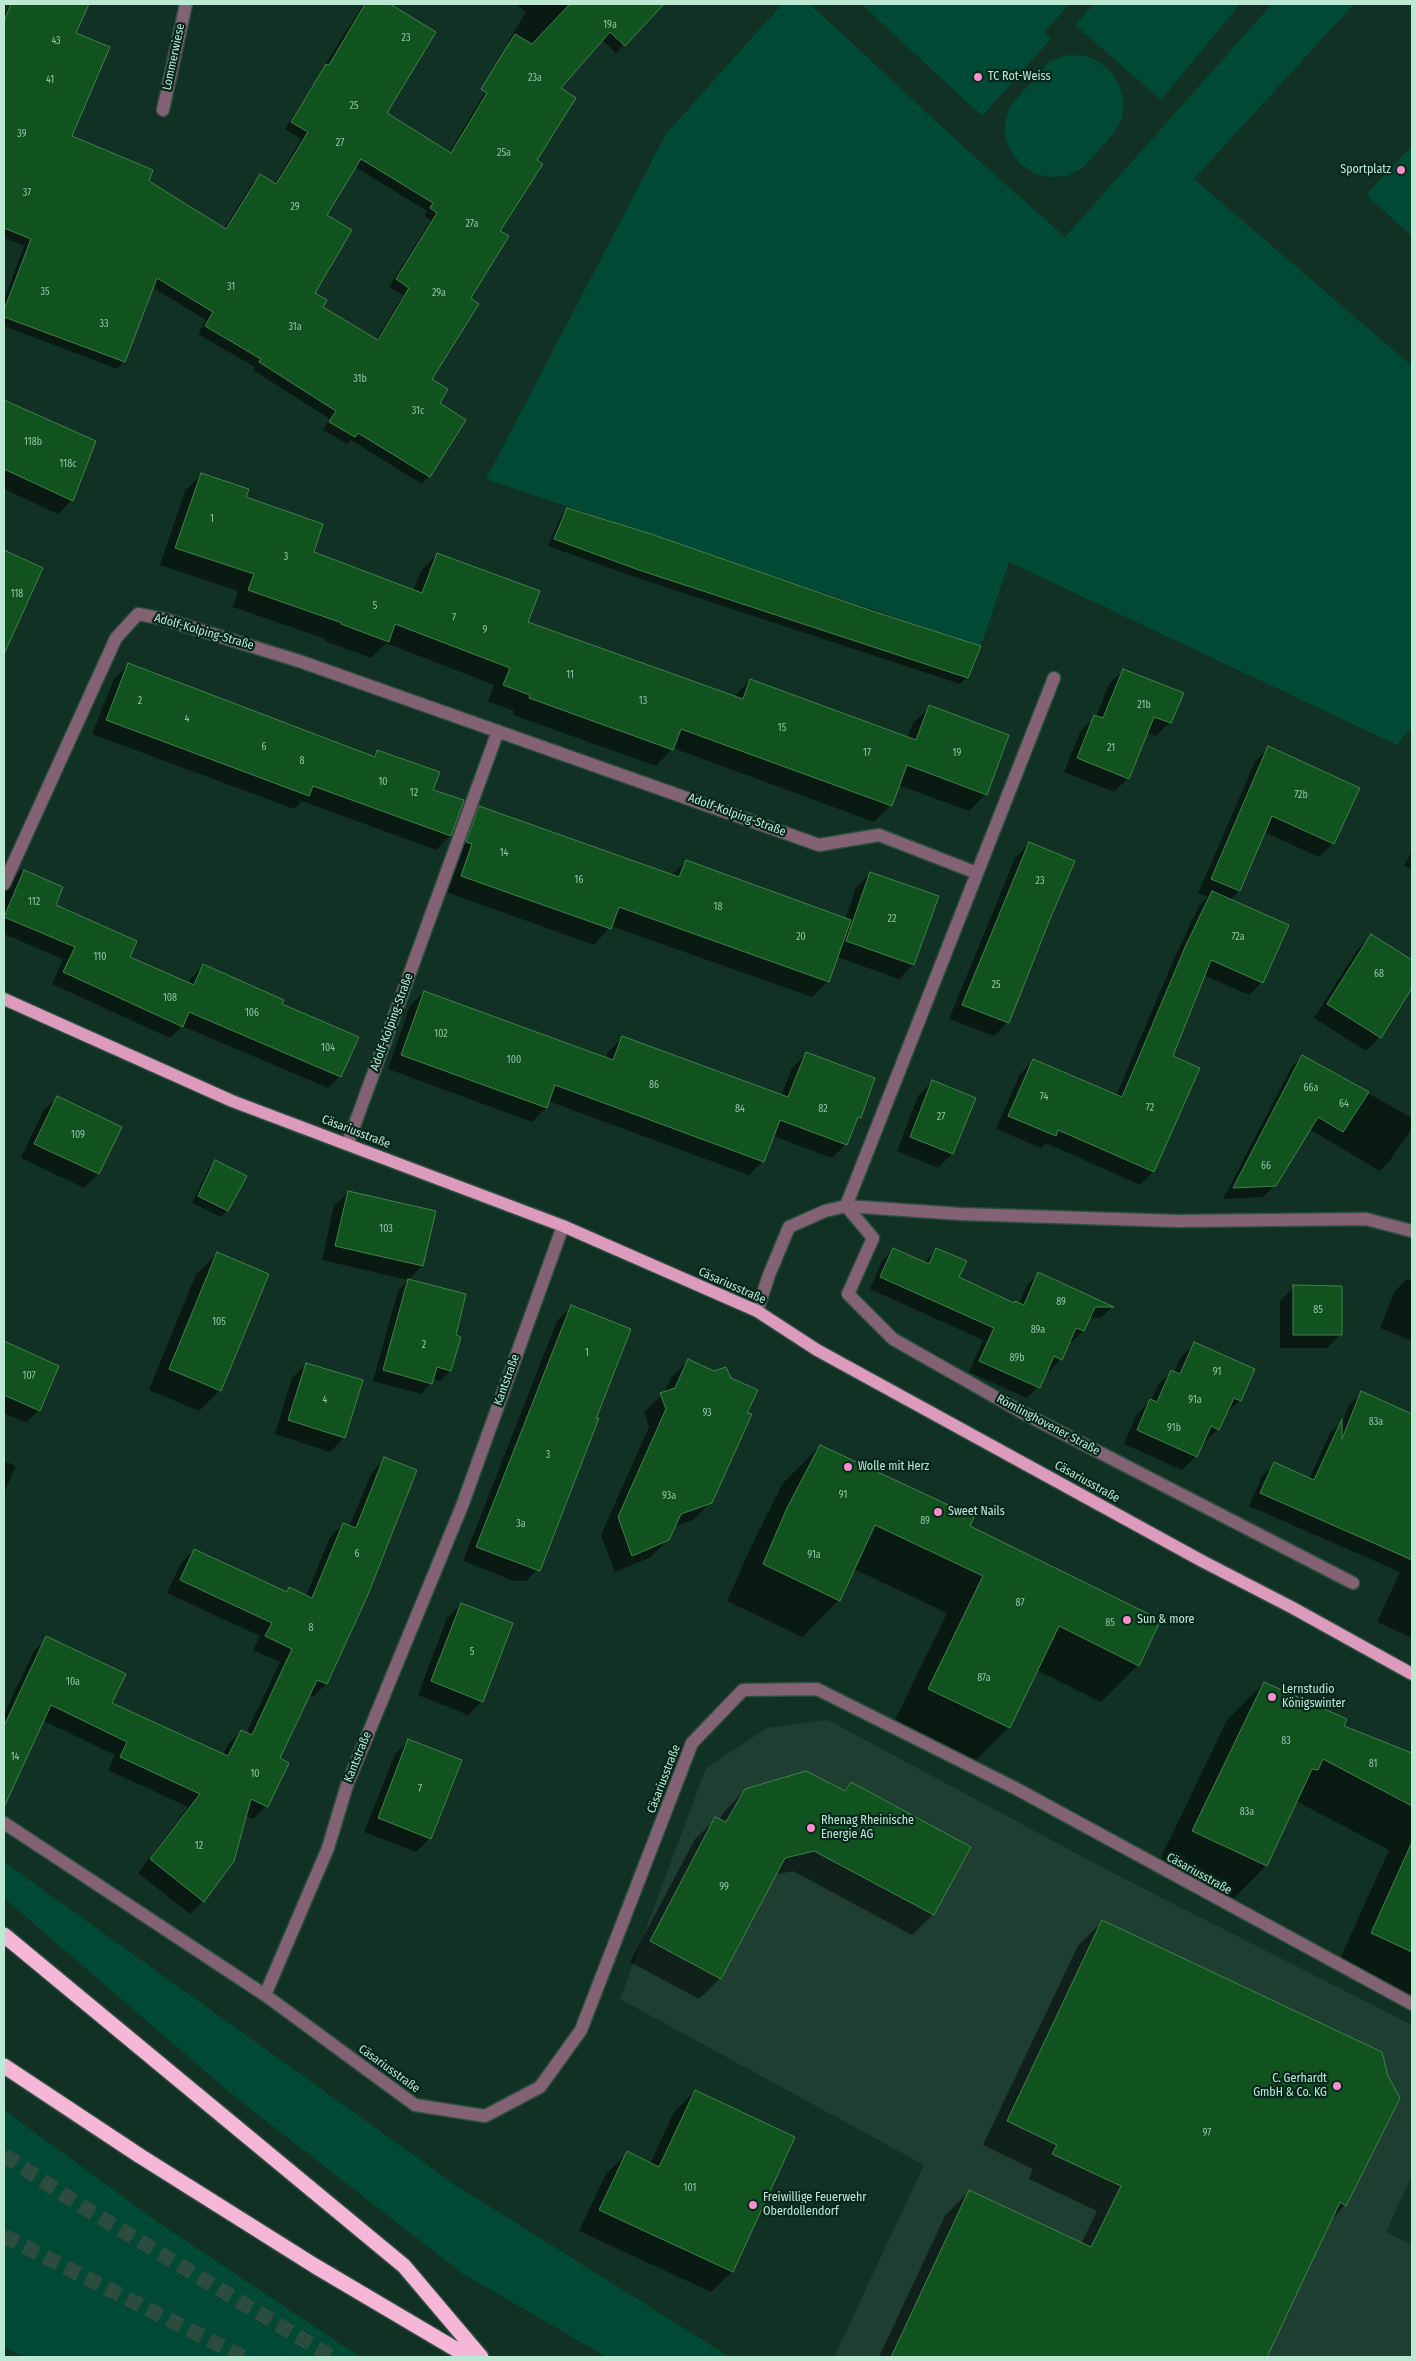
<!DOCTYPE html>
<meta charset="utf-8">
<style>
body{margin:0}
#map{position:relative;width:1416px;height:2361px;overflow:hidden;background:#123125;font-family:"Fira Sans Condensed",sans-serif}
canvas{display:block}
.frame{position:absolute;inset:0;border:5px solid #bce8d4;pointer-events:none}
</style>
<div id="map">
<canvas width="1416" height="2361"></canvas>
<div class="frame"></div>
</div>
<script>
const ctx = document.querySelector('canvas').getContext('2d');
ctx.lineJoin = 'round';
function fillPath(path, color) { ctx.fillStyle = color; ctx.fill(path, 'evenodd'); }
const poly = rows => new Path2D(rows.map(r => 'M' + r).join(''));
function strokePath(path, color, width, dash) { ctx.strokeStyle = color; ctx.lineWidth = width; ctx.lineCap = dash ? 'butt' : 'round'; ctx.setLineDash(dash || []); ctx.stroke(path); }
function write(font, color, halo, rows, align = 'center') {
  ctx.font = font + ' "Fira Sans Condensed",sans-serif'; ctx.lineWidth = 4.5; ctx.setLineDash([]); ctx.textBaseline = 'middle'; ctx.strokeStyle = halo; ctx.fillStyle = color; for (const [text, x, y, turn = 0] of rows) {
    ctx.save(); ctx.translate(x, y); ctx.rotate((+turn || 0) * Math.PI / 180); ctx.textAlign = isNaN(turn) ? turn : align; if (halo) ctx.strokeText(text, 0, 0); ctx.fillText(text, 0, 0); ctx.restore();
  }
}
fillPath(poly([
 [828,1720,1111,1872,1412,2025,1412,2175,1386,2232,1412,2245,1412,2357,834,2357,924,2165,620,1999,706,1768,767,1728]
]), '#1d3e31');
fillPath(poly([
 [782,4,810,4,966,149,1065,237,1272,4,1354,4,1194,179,1412,366,1412,727,1397,745,1009,562,981,646,486,479,666,134],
 [861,4,1070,4,1044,32,1051,39,982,116],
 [1094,4,1240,4,1161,100,1075,25],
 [1069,55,1086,56,1099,62,1112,73,1120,88,1124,103,1122,119,1114,133,1084,167,1068,176,1051,177,1035,174,1020,164,1009,148,1004,131,1007,115,1011,105,1050,61],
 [1412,145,1412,236,1366,195],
 [4,1862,457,2186,730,2357,607,2357,463,2274,235,2097,4,1898],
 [4,2110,159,2223,360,2357,24,2357,4,2347]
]), '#004934');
fillPath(poly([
 [12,4,25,8,27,4,88,4,75,34,70,137,224,229,252,183,260,176,274,184,301,139,285,129,363,4,387,4,435,32,385,114,449,153,493,79,536,161,498,231,430,379,438,404,429,476,422,484,351,440,347,444,323,430,330,419,253,370,255,367,198,334,206,320,152,287,124,361,117,369,4,326,4,300,24,246,4,238,4,13],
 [355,167,427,211,424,216,431,220,389,287,403,295,376,340,321,307,313,293,325,216],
 [516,4,663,4,616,53,602,40,558,88,508,42,526,12],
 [4,401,94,442,72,500,58,514,4,489],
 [201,475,244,498,312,553,413,591,421,571,437,554,527,623,734,697,750,680,907,738,913,723,930,707,986,794,969,811,898,785,890,806,874,822,673,748,656,766,513,715,514,711,488,701,494,685,386,643,371,658,325,641,326,639,233,607,238,591,160,565,185,491],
 [568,509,967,677,960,684,632,576,548,546,561,516],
 [4,552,41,569,16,625,4,637],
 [128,665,372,757,377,751,432,790,450,836,436,850,302,801,294,809,92,734,114,679],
 [1123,670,1170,722,1156,736,1146,733,1128,778,1114,792,1064,772,1081,730,1096,717,1109,684],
 [1268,748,1333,843,1319,857,1264,832,1239,891,1230,900,1262,982,1249,995,1203,975,1171,1056,1199,1068,1153,1172,1140,1185,1046,1143,1041,1148,996,1129,1020,1074,1033,1061,1116,1096,1174,959,1199,906,1208,897,1198,893,1255,762],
 [480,807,671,876,686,861,845,919,856,888,870,874,913,965,899,979,837,957,828,981,812,997,611,926,594,945,446,892,464,823],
 [1029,844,1048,918,1008,1022,994,1036,949,1019,1015,858],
 [1412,851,1412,870,1404,865],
 [20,870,61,888,54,905,128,958,188,984,191,978,203,966,340,1076,328,1088,182,1026,170,1038,52,984,63,959,4,934,4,891,8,882],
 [1371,936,1412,961,1412,986,1380,1037,1366,1051,1314,1018,1357,950],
 [424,992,606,1058,608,1052,622,1038,781,1096,792,1068,806,1054,860,1117,854,1123,846,1144,832,1158,773,1136,763,1161,749,1175,548,1101,546,1108,532,1122,388,1069,410,1006],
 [1302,1056,1412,1118,1412,1128,1391,1159,1380,1171,1309,1129,1275,1185,1263,1197,1223,1199,1291,1068],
 [932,1082,974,1099,952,1154,938,1168,897,1151,918,1096],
 [57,1098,120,1128,98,1174,84,1188,21,1158,43,1111],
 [216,1161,227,1210,221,1217,192,1203,209,1168],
 [348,1192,422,1266,408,1280,322,1260,334,1206],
 [894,1249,924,1263,937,1249,958,1278,1014,1304,1019,1304,1027,1285,1038,1274,1112,1307,1101,1318,1089,1318,1083,1331,1072,1342,1069,1341,1061,1359,1050,1371,1046,1369,1038,1387,1027,1398,969,1372,983,1340,870,1289,882,1261],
 [217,1254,220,1390,199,1411,149,1390,196,1274],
 [1407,1279,1412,1281,1412,1341,1380,1328,1395,1291],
 [408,1280,454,1336,450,1370,440,1381,433,1379,431,1383,421,1394,373,1381,398,1291],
 [1294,1287,1341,1334,1327,1348,1280,1348,1280,1301],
 [571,1307,593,1421,540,1566,526,1581,514,1581,463,1561,557,1321],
 [4,1342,57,1366,39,1410,26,1423,4,1413],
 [1194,1344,1240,1400,1226,1414,1218,1429,1204,1443,1202,1442,1196,1456,1182,1470,1124,1444,1137,1414,1151,1400,1158,1385,1172,1371,1174,1372,1180,1358],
 [688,1360,711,1502,693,1520,674,1527,668,1539,651,1557,615,1572,601,1535,649,1427,644,1412,664,1393,671,1378],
 [306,1364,344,1438,330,1452,275,1434,292,1378],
 [1362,1393,1412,1416,1412,1638,1377,1622,1400,1572,1249,1506,1262,1476,1274,1464,1309,1479,1330,1433,1341,1422,1341,1426,1349,1405],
 [820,1446,968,1526,1138,1665,1101,1702,1037,1670,1009,1727,972,1764,892,1726,947,1613,854,1569,839,1600,802,1637,727,1601,751,1547,783,1483],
 [385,1459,366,1597,326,1684,313,1697,308,1695,278,1759,288,1763,266,1806,253,1819,245,1815,233,1860,203,1901,190,1914,138,1873,188,1807,108,1770,115,1755,42,1720,14,1783,4,1792,4,1714,34,1651,47,1638,111,1703,223,1755,228,1744,241,1731,246,1734,280,1662,253,1650,260,1636,167,1593,181,1563,194,1550,285,1592,289,1589,306,1596,330,1537,343,1524,349,1527,372,1472],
 [4,1461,16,1466,4,1493],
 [461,1604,482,1701,468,1715,418,1695,447,1618],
 [1264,1683,1342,1726,1412,1755,1412,2006,1335,1970,1389,1850,1296,1801,1266,1866,1229,1903,1156,1868,1227,1720],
 [409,1740,430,1838,416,1852,364,1832,395,1754],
 [851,1783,933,1914,912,1935,793,1871,774,1875,720,1978,699,1999,630,1962,695,1839,716,1819,719,1820,724,1812,745,1790,843,1791],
 [1103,1921,1345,2205,1331,2220,1266,2357,879,2357,945,2216,969,2191,1081,2244,1097,2211,1029,2179,1033,2169,983,2145,1078,1946],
 [695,2091,793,2138,732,2272,711,2292,579,2231,606,2174,627,2153,650,2164,674,2112]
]), '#0007');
const building = poly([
 [11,4,89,4,76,33,110,47,72,136,153,170,149,181,226,229,260,174,276,184,308,132,291,122,326,64,329,65,365,4,390,4,436,32,387,113,451,153,487,93,481,89,515,34,532,44,570,4,664,4,625,46,610,32,561,88,576,98,537,160,543,164,500,231,509,236,471,298,479,304,432,379,448,389,440,403,466,420,430,477,358,433,355,437,329,422,336,411,259,362,261,359,205,326,213,312,157,278,125,362,4,317,4,310,31,239,4,228,4,21,11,4],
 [361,159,433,203,430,208,437,213,396,279,409,288,378,340,323,307,327,300,315,293,352,230,327,215,361,159],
 [4,400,96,441,73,501,4,469,4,400],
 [201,473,249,489,246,497,323,524,314,552,422,593,437,553,540,591,528,622,743,699,750,679,916,740,929,705,1009,735,987,795,907,765,892,806,681,729,673,750,529,698,530,695,503,685,510,668,395,624,389,642,341,624,342,623,248,590,254,574,175,548,201,473],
 [567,508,651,534,872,611,981,646,968,678,639,570,554,539,567,508],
 [4,550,43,568,4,654,4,550],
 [128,663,375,757,377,750,440,772,433,790,464,800,451,836,313,786,309,796,106,720,128,663],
 [1123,669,1184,693,1171,723,1154,717,1129,779,1077,758,1094,715,1103,718,1123,669],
 [1268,746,1360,788,1334,844,1272,816,1240,891,1211,879,1268,746],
 [479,806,679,877,686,860,851,920,829,982,619,907,611,929,461,876,472,844,466,842,479,806],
 [1029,842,1075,861,1050,919,1009,1023,962,1005,1029,842],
 [24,870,63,887,56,905,137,941,130,957,194,985,203,964,284,1000,282,1004,359,1037,341,1077,189,1012,183,1027,63,972,75,947,4,917,24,870],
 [870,872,939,896,914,965,846,941,870,872],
 [1212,891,1289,925,1263,983,1211,960,1173,1056,1200,1068,1154,1172,1058,1130,1056,1136,1008,1116,1033,1059,1122,1097,1186,945,1212,891],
 [1371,934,1412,960,1412,988,1381,1038,1327,1004,1371,934],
 [424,991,613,1060,622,1036,788,1097,806,1052,875,1078,861,1118,858,1117,847,1145,780,1120,764,1162,555,1085,547,1108,401,1055,424,991],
 [1302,1055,1369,1092,1343,1132,1318,1117,1276,1186,1233,1188,1302,1055],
 [932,1080,976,1098,953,1154,910,1137,932,1080],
 [57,1096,122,1127,99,1174,34,1144,57,1096],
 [215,1160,247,1176,228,1211,198,1196,215,1160],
 [348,1191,436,1211,423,1266,335,1246,348,1191],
 [893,1248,929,1264,936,1248,967,1261,959,1277,1014,1303,1015,1301,1024,1305,1038,1272,1114,1307,1095,1307,1084,1331,1076,1328,1062,1360,1054,1356,1040,1388,979,1361,994,1328,880,1277,893,1248],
 [217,1252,269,1274,221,1391,169,1369,217,1252],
 [408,1279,466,1294,456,1335,461,1337,451,1371,437,1367,432,1384,383,1370,408,1279],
 [1293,1285,1342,1286,1342,1335,1293,1335,1293,1285],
 [571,1305,631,1329,596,1419,599,1418,540,1571,476,1547,571,1305],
 [4,1341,59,1366,40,1411,4,1395,4,1341],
 [1194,1342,1255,1369,1241,1401,1234,1398,1219,1430,1211,1426,1197,1457,1137,1430,1150,1399,1157,1402,1171,1370,1180,1374,1194,1342],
 [688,1359,714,1371,726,1367,731,1378,758,1390,747,1413,752,1414,712,1503,681,1514,669,1540,632,1556,618,1517,666,1409,660,1393,675,1388,688,1359],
 [306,1363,363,1380,345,1438,288,1420,306,1363],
 [1361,1391,1412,1414,1412,1560,1260,1493,1274,1462,1314,1480,1342,1419,1342,1439,1361,1391],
 [820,1445,974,1517,970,1526,1161,1620,1139,1666,1059,1626,1010,1728,928,1689,983,1576,875,1525,840,1601,763,1564,787,1508,820,1445],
 [384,1457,417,1470,367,1597,327,1684,317,1680,280,1758,289,1763,268,1807,251,1799,234,1861,204,1902,150,1859,200,1794,120,1757,127,1742,51,1705,4,1807,4,1726,46,1636,126,1674,112,1703,228,1756,241,1730,252,1735,292,1649,265,1636,272,1623,180,1580,194,1549,287,1592,289,1587,312,1598,343,1523,356,1528,384,1457],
 [461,1603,513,1623,483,1702,431,1681,461,1603],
 [1264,1682,1347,1719,1344,1726,1412,1753,1412,1806,1323,1759,1318,1770,1312,1769,1267,1866,1192,1831,1264,1682],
 [408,1739,462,1760,431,1839,378,1818,408,1739],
 [806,1771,845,1791,851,1782,971,1847,934,1915,814,1851,785,1858,721,1979,650,1941,715,1817,726,1822,745,1789,806,1771],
 [1412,1842,1412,1952,1371,1933,1412,1842],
 [1102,1920,1382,2052,1388,2076,1400,2098,1346,2206,1340,2202,1267,2357,891,2357,969,2190,1091,2247,1121,2186,1052,2154,1057,2145,1007,2121,1102,1920],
 [695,2090,795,2137,733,2272,599,2210,627,2151,659,2167,695,2090]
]);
fillPath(building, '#11531f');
strokePath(building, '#44814b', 1);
strokePath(poly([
 [4,2155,75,2202,332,2357],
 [4,2236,243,2357]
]), '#2c4c3f', 15, [15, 8]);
const minor = poly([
 [163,110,186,4],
 [1054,678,846,1206,873,1238,848,1294,893,1339,1025,1414,1353,1583],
 [4,884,116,638,138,614,164,619,302,662,819,845,879,835,977,873],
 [348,1143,498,731],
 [757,1311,769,1275,789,1227,825,1211,846,1206,961,1214,1177,1221,1366,1219,1412,1231],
 [4,1823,265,1995,415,2105,485,2116,540,2087,581,2030,692,1743,743,1690,817,1689,1015,1788,1412,2004],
 [265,1995,328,1848,347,1785,462,1506,563,1226]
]);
const major = poly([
 [4,999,232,1101,563,1226,757,1311,817,1350,1202,1561,1293,1608,1412,1674]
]);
const highway = poly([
 [4,1935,404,2266,481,2357],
 [4,2066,140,2156,315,2266,469,2357]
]);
strokePath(minor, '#2d4e41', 15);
strokePath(major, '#2d4e41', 15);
strokePath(highway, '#2d4e41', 18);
strokePath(minor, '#836373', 12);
strokePath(major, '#dc9bbd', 12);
strokePath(highway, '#f6b6d7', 15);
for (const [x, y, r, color] of [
 [978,77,5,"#f98fca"],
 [1401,170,5,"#f98fca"],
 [848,1467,5,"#f98fca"],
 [938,1512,5,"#f98fca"],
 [1127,1620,5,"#f98fca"],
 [1272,1697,5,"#f98fca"],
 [811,1828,5,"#f98fca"],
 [1337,2086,5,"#f98fca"],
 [753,2205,5,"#f98fca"]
]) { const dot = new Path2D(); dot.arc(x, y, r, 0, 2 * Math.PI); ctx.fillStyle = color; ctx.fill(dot); strokePath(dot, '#08271c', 2); }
write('10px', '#91c3a7', null, [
 ["19a",610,25],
 ["23",406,38],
 ["43",56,41],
 ["23a",535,78],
 ["41",50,80],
 ["25",354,106],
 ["39",22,134],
 ["27",340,143],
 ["25a",504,153],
 ["37",27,193],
 ["29",295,207],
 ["27a",472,224],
 ["31",231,287],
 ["35",45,292],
 ["29a",439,293],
 ["33",104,324],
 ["31a",295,327],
 ["31b",360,379],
 ["31c",418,411],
 ["118b",33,442],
 ["118c",68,464],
 ["1",212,519],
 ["3",286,557],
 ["118",17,594],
 ["5",375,606],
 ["7",454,618],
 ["9",485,630],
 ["11",570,675],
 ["2",140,701],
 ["13",643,701],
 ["21b",1144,705],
 ["4",187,719],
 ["15",782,728],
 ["6",264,747],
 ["21",1111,748],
 ["17",867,753],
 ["19",957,753],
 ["8",302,761],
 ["10",383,782],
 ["12",414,793],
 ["72b",1301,795],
 ["14",504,853],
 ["16",579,880],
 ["23",1040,881],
 ["112",34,902],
 ["18",718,907],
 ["22",892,919],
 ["20",801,937],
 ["72a",1238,937],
 ["110",100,957],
 ["68",1379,974],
 ["25",996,985],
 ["108",170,998],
 ["106",252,1013],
 ["102",441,1034],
 ["104",328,1048],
 ["100",514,1060],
 ["86",654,1085],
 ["66a",1311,1088],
 ["74",1044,1097],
 ["64",1344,1104],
 ["72",1150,1108],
 ["84",740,1109],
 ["82",823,1109],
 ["27",941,1117],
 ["109",78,1135],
 ["66",1266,1166],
 ["103",386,1229],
 ["89",1061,1302],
 ["85",1318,1310],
 ["105",219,1322],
 ["89a",1038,1330],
 ["2",424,1345],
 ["1",587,1353],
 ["89b",1017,1358],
 ["91",1217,1372],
 ["107",29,1376],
 ["4",325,1400],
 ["91a",1195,1400],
 ["93",707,1413],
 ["83a",1376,1422],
 ["91b",1174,1428],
 ["3",548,1455],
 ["91",843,1495],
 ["93a",669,1496],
 ["89",925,1521],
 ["3a",521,1524],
 ["6",357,1554],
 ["91a",814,1555],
 ["87",1020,1603],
 ["85",1110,1623],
 ["8",311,1628],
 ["5",472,1652],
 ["87a",984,1678],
 ["10a",73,1682],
 ["83",1286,1741],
 ["14",15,1757],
 ["81",1373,1764],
 ["10",255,1774],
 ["7",420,1789],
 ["83a",1247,1812],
 ["12",199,1846],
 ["99",724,1887],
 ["97",1207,2133],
 ["101",690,2188]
]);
write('12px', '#bce8d4', '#08271c', [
 ["Lommerwiese",174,57,-78],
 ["Adolf-Kolping-Straße",204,632,16],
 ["Adolf-Kolping-Straße",737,815,20],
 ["Adolf-Kolping-Straße",392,1022,-70],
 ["Cäsariusstraße",356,1132,21],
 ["Cäsariusstraße",732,1286,24],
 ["Kantstraße",507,1380,-70],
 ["Römlinghovener Straße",1048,1425,28],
 ["Cäsariusstraße",1087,1482,29],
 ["Kantstraße",358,1757,-68],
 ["Cäsariusstraße",664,1779,-69],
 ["Cäsariusstraße",1199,1874,29],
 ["Cäsariusstraße",389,2069,36]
]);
write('12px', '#bce8d4', '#08271c', [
 ["TC Rot-Weiss",988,77],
 ["Sportplatz",1391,170,"right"],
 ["Wolle mit Herz",858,1467],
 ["Sweet Nails",948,1512],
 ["Sun & more",1137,1620],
 ["Lernstudio",1282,1690],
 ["Königswinter",1282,1704],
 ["Rhenag Rheinische",821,1821],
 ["Energie AG",821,1835],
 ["C. Gerhardt",1327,2079,"right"],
 ["GmbH & Co. KG",1327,2093,"right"],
 ["Freiwillige Feuerwehr",763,2198],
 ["Oberdollendorf",763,2212]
], 'left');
</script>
